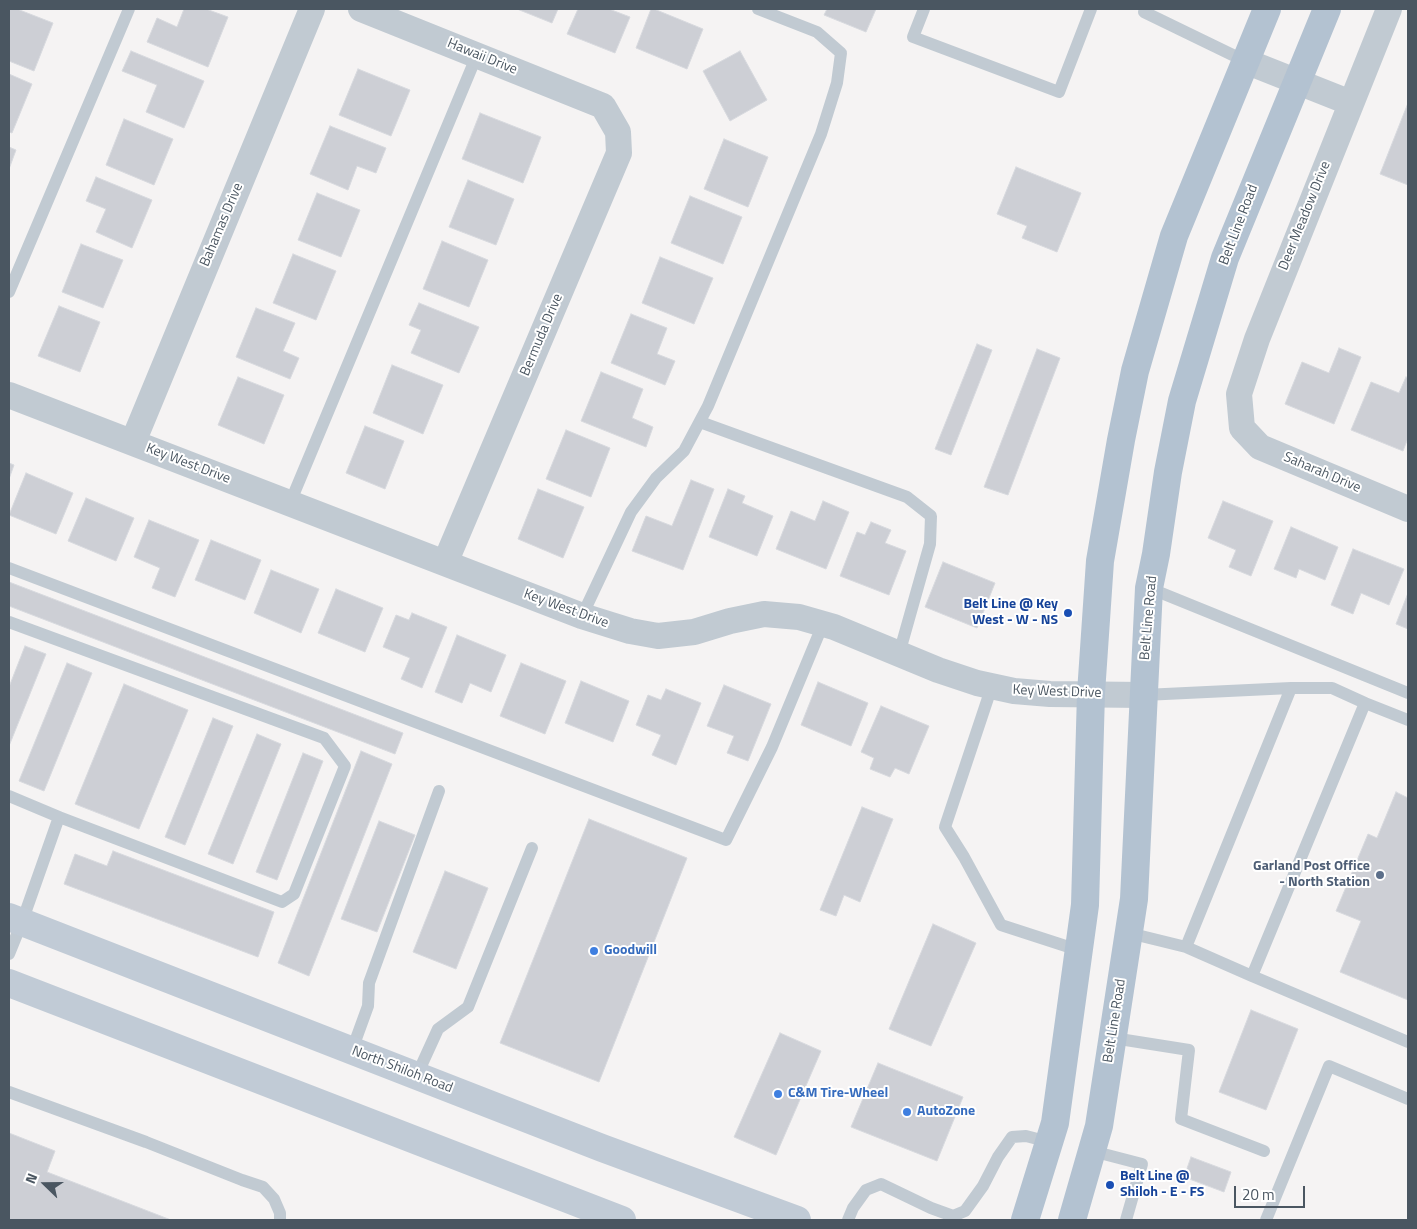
<!DOCTYPE html>
<style>
body{margin:0}
#map{position:relative;width:1417px;height:1229px;overflow:hidden;background:#f5f3f3;font-family:"Titillium Web",sans-serif}
canvas{display:block}
.frame{position:absolute;inset:0;border:10px solid #4a5661;pointer-events:none}
.north{position:absolute;left:20px;top:1159px;width:50px;height:50px;-webkit-text-stroke:4px #fff;paint-order:stroke;rotate:292deg;font-size:14px;font-weight:700;line-height:20px;text-align:center;color:#4a5661}
.north::after{content:'';display:block;margin:auto;width:18px;height:22px;background:#4a5661;clip-path:polygon(50% 0,100% 100%,50% 72%,0 100%)}
.scale{position:absolute;left:1234px;top:1186px;width:71px;height:22px;box-sizing:border-box;border:2px solid #4a5661;border-top:0;padding-left:6px;font-size:15px;line-height:18px;white-space:nowrap;color:#4a5661;-webkit-text-stroke:4px #fff;paint-order:stroke}
</style>
<div id="map">
<canvas width="1417" height="1229"></canvas>
<div class="frame"></div>
<div class="north">N</div>
<div class="scale">20 m</div>
</div>
<script>
const ctx = document.querySelector('canvas').getContext('2d');
ctx.lineJoin = 'round';
function fillPath(path, color) { ctx.fillStyle = color; ctx.fill(path, 'evenodd'); }
const poly = rows => new Path2D(rows.map(r => 'M' + r).join(''));
function strokePath(path, color, width, dash) { ctx.strokeStyle = color; ctx.lineWidth = width; ctx.lineCap = dash ? 'butt' : 'round'; ctx.setLineDash(dash || []); ctx.stroke(path); }
function write(font, color, halo, rows, align = 'center') {
  ctx.font = font + ' "Titillium Web",sans-serif'; ctx.lineWidth = 4; ctx.setLineDash([]); ctx.textBaseline = 'middle'; ctx.strokeStyle = halo; ctx.fillStyle = color; for (const [text, x, y, turn = 0] of rows) {
    ctx.save(); ctx.translate(x, y); ctx.rotate((+turn || 0) * Math.PI / 180); ctx.textAlign = isNaN(turn) ? turn : align; if (halo) ctx.strokeText(text, 0, 0); ctx.fillText(text, 0, 0); ctx.restore();
  }
}
const building = poly([
 [9,9,17,9,53,23,34,71,9,61,9,9],
 [184,9,206,9,228,17,208,67,147,42,157,18,177,27,184,9],
 [517,9,558,9,552,23,517,9],
 [578,9,609,9,630,17,615,53,567,34,578,9],
 [651,9,654,9,703,29,687,69,636,48,651,9],
 [827,9,876,9,866,32,824,15,827,9],
 [131,51,204,81,184,128,146,112,157,85,122,71,131,51],
 [740,51,767,100,730,121,703,71,740,51],
 [358,69,410,90,391,136,339,115,358,69],
 [9,74,32,84,12,133,9,132,9,74],
 [1408,103,1408,185,1380,174,1408,103],
 [480,113,541,137,523,183,462,159,480,113],
 [124,119,173,139,154,185,106,165,124,119],
 [330,126,386,148,376,173,357,166,348,190,310,174,330,126],
 [724,139,768,157,748,207,704,189,724,139],
 [9,147,16,150,9,169,9,147],
 [1016,167,1081,193,1057,252,1022,238,1027,226,997,214,1016,167],
 [96,177,152,200,132,248,96,232,106,209,86,201,96,177],
 [468,180,514,199,496,245,449,227,468,180],
 [317,193,360,210,341,257,298,240,317,193],
 [690,196,742,217,723,264,671,243,690,196],
 [442,241,488,260,469,307,423,289,442,241],
 [81,244,123,260,103,308,62,292,81,244],
 [293,254,336,271,316,320,273,303,293,254],
 [660,257,713,278,694,324,642,303,660,257],
 [419,303,479,327,459,373,411,353,421,330,409,325,419,303],
 [59,306,100,322,80,372,38,356,59,306],
 [256,308,295,323,283,351,299,358,290,379,236,357,256,308],
 [631,314,667,328,657,354,675,361,665,385,611,363,631,314],
 [977,344,992,350,951,455,935,449,977,344],
 [1339,348,1361,357,1334,424,1285,404,1302,362,1329,373,1339,348],
 [1037,349,1060,358,1008,495,984,487,1037,349],
 [392,365,443,385,423,434,373,413,392,365],
 [601,372,643,389,632,418,653,427,646,447,581,421,601,372],
 [238,377,284,395,264,444,218,425,238,377],
 [1406,377,1408,378,1408,438,1403,451,1351,430,1371,382,1399,393,1406,377],
 [365,426,404,441,385,489,346,473,365,426],
 [566,430,610,448,591,497,546,479,566,430],
 [9,463,14,465,9,479,9,463],
 [26,473,73,493,56,534,9,515,26,473],
 [691,480,714,489,683,570,632,551,646,516,672,526,691,480],
 [538,489,584,507,563,558,518,539,538,489],
 [728,489,745,496,742,503,773,516,757,556,709,537,728,489],
 [86,498,134,518,116,561,68,541,86,498],
 [823,501,849,512,826,569,776,549,791,511,815,521,823,501],
 [1223,501,1273,521,1251,576,1229,567,1236,550,1208,538,1223,501],
 [149,520,199,540,175,597,152,588,160,568,134,557,149,520],
 [871,522,891,530,885,543,906,551,889,595,840,576,857,532,865,535,871,522],
 [1291,527,1338,547,1325,580,1299,569,1296,578,1274,569,1291,527],
 [211,540,261,560,245,600,195,580,211,540],
 [1353,549,1404,569,1389,605,1361,593,1353,614,1331,605,1353,549],
 [943,562,995,583,977,628,925,607,943,562],
 [271,570,319,589,301,633,254,613,271,570],
 [9,582,403,733,395,754,9,606,9,582],
 [336,589,383,608,365,652,318,633,336,589],
 [1408,593,1408,629,1396,624,1408,593],
 [412,613,447,627,422,688,401,679,410,658,383,647,396,615,409,620,412,613],
 [457,635,506,655,491,692,470,683,462,703,435,692,457,635],
 [25,646,46,654,9,746,9,687,25,646],
 [67,663,92,673,44,791,19,781,67,663],
 [521,663,566,681,545,734,500,716,521,663],
 [581,681,629,701,613,742,565,723,581,681],
 [818,682,868,703,851,746,801,725,818,682],
 [124,684,188,710,139,829,75,804,124,684],
 [724,685,771,704,748,761,727,753,734,736,707,726,724,685],
 [666,689,701,703,676,765,652,755,661,735,636,725,648,695,661,700,666,689],
 [881,706,929,726,909,774,895,768,890,777,870,769,874,758,861,752,881,706],
 [213,718,233,726,185,845,165,837,213,718],
 [257,734,281,744,233,864,208,854,257,734],
 [361,751,392,764,309,976,278,963,361,751],
 [303,753,323,761,277,880,256,872,303,753],
 [1396,792,1408,798,1408,1000,1340,972,1361,921,1336,911,1368,834,1377,838,1396,792],
 [862,807,893,819,860,902,844,895,836,916,820,910,862,807],
 [589,819,687,858,599,1082,500,1043,589,819],
 [379,821,415,835,377,932,341,919,379,821],
 [113,851,274,912,258,957,64,884,75,854,107,866,113,851],
 [445,871,488,888,456,969,413,952,445,871],
 [933,924,976,943,931,1046,889,1029,933,924],
 [1251,1010,1298,1029,1266,1110,1219,1092,1251,1010],
 [780,1033,821,1051,776,1155,734,1137,780,1033],
 [878,1063,963,1097,937,1161,851,1127,878,1063],
 [9,1133,55,1151,47,1172,171,1220,9,1220,9,1133],
 [1191,1157,1231,1172,1224,1192,1184,1177,1191,1157]
]);
fillPath(building, '#cdcfd5');
strokePath(building, '#d7d9de', 1);
strokePath(poly([
 [924,9,913,37,1059,92,1091,9],
 [1146,9,1144,12,1245,61],
 [9,292,129,9],
 [700,422,907,497,931,516,930,544,899,654],
 [290,503,477,55],
 [9,568,726,840,772,747,823,624],
 [1149,588,1408,693],
 [582,616,631,512,656,478,684,451,708,406,821,134,837,83,841,53,817,32,758,9],
 [9,622,324,738,345,766,294,894,282,902,59,817,9,796],
 [992,686,945,827,964,857,1001,925,1078,950],
 [1365,703,1408,720],
 [1129,933,1186,947,1291,688,1144,695],
 [1186,947,1252,976,1365,703,1332,688,1291,688],
 [9,954,22,922,59,817],
 [1252,976,1408,1042],
 [1113,1038,1189,1050,1181,1119,1264,1151],
 [352,1050,368,1006,369,983,439,791],
 [417,1075,438,1029,468,1007,532,848],
 [9,1092,146,1142,242,1180,263,1187,274,1199,280,1213,280,1220],
 [1092,1151,1142,1164,1126,1220],
 [848,1220,853,1208,866,1190,881,1184,931,1208,953,1216,965,1211,983,1186,998,1157,1012,1137,1026,1136,1049,1142],
 [1266,1220,1329,1066,1408,1099]
]), '#c1cad2', 12);
strokePath(poly([
 [361,9,603,106,618,132,619,153,445,563],
 [1389,9,1257,339,1239,394,1242,428,1260,447,1408,509],
 [1245,61,1351,103],
 [9,395,582,616,630,631,658,636,694,632,730,621,764,614,799,617,834,627,938,670,977,683,1014,691,1050,694,1144,695],
 [133,442,312,9]
]), '#c1cad2', 26);
strokePath(poly([
 [9,917,602,1148,797,1220],
 [9,983,622,1220]
]), '#c1cbd6', 28);
strokePath(poly([
 [1025,1220,1055,1123,1085,905,1091,693,1100,561,1121,440,1135,371,1174,236,1267,9],
 [1072,1220,1099,1126,1134,899,1149,588,1156,554,1168,472,1182,401,1225,258,1327,9]
]), '#b3c2d1', 28);
for (const [x, y, r, color] of [
 [1068,613,5,"#1a4fb4"],
 [1380,875,5,"#5c6f8a"],
 [594,951,5,"#3f7fe0"],
 [778,1094,5,"#3f7fe0"],
 [907,1112,5,"#3f7fe0"],
 [1110,1185,5,"#1a4fb4"]
]) { const dot = new Path2D(); dot.arc(x, y, r, 0, 2 * Math.PI); ctx.fillStyle = color; ctx.fill(dot); strokePath(dot, '#fff', 2); }
write('14px', '#4a5661', '#fff', [
 ["Hawaii Drive",482,57,22],
 ["Deer Meadow Drive",1305,216,-68],
 ["Bahamas Drive",222,225,-67],
 ["Belt Line Road",1239,225,-69],
 ["Bermuda Drive",542,335,-67],
 ["Key West Drive",188,464,21],
 ["Saharah Drive",1322,473,23],
 ["Key West Drive",566,609,20],
 ["Belt Line Road",1149,618,-85],
 ["Key West Drive",1057,692,2],
 ["Belt Line Road",1115,1021,-81],
 ["North Shiloh Road",402,1070,21]
]);
write('bold 14px', '#164399', '#fff', [
 ["Belt Line @ Key",1058,605],
 ["West - W - NS",1058,621],
 ["Belt Line @",1120,1177,"left"],
 ["Shiloh - E - FS",1120,1193,"left"]
], 'right');
write('bold 14px', '#4e5e75', '#fff', [
 ["Garland Post Office",1370,867],
 ["- North Station",1370,883]
], 'right');
write('bold 14px', '#366cbe', '#fff', [
 ["Goodwill",604,951],
 ["C&M Tire-Wheel",788,1094],
 ["AutoZone",917,1112]
], 'left');
</script>
